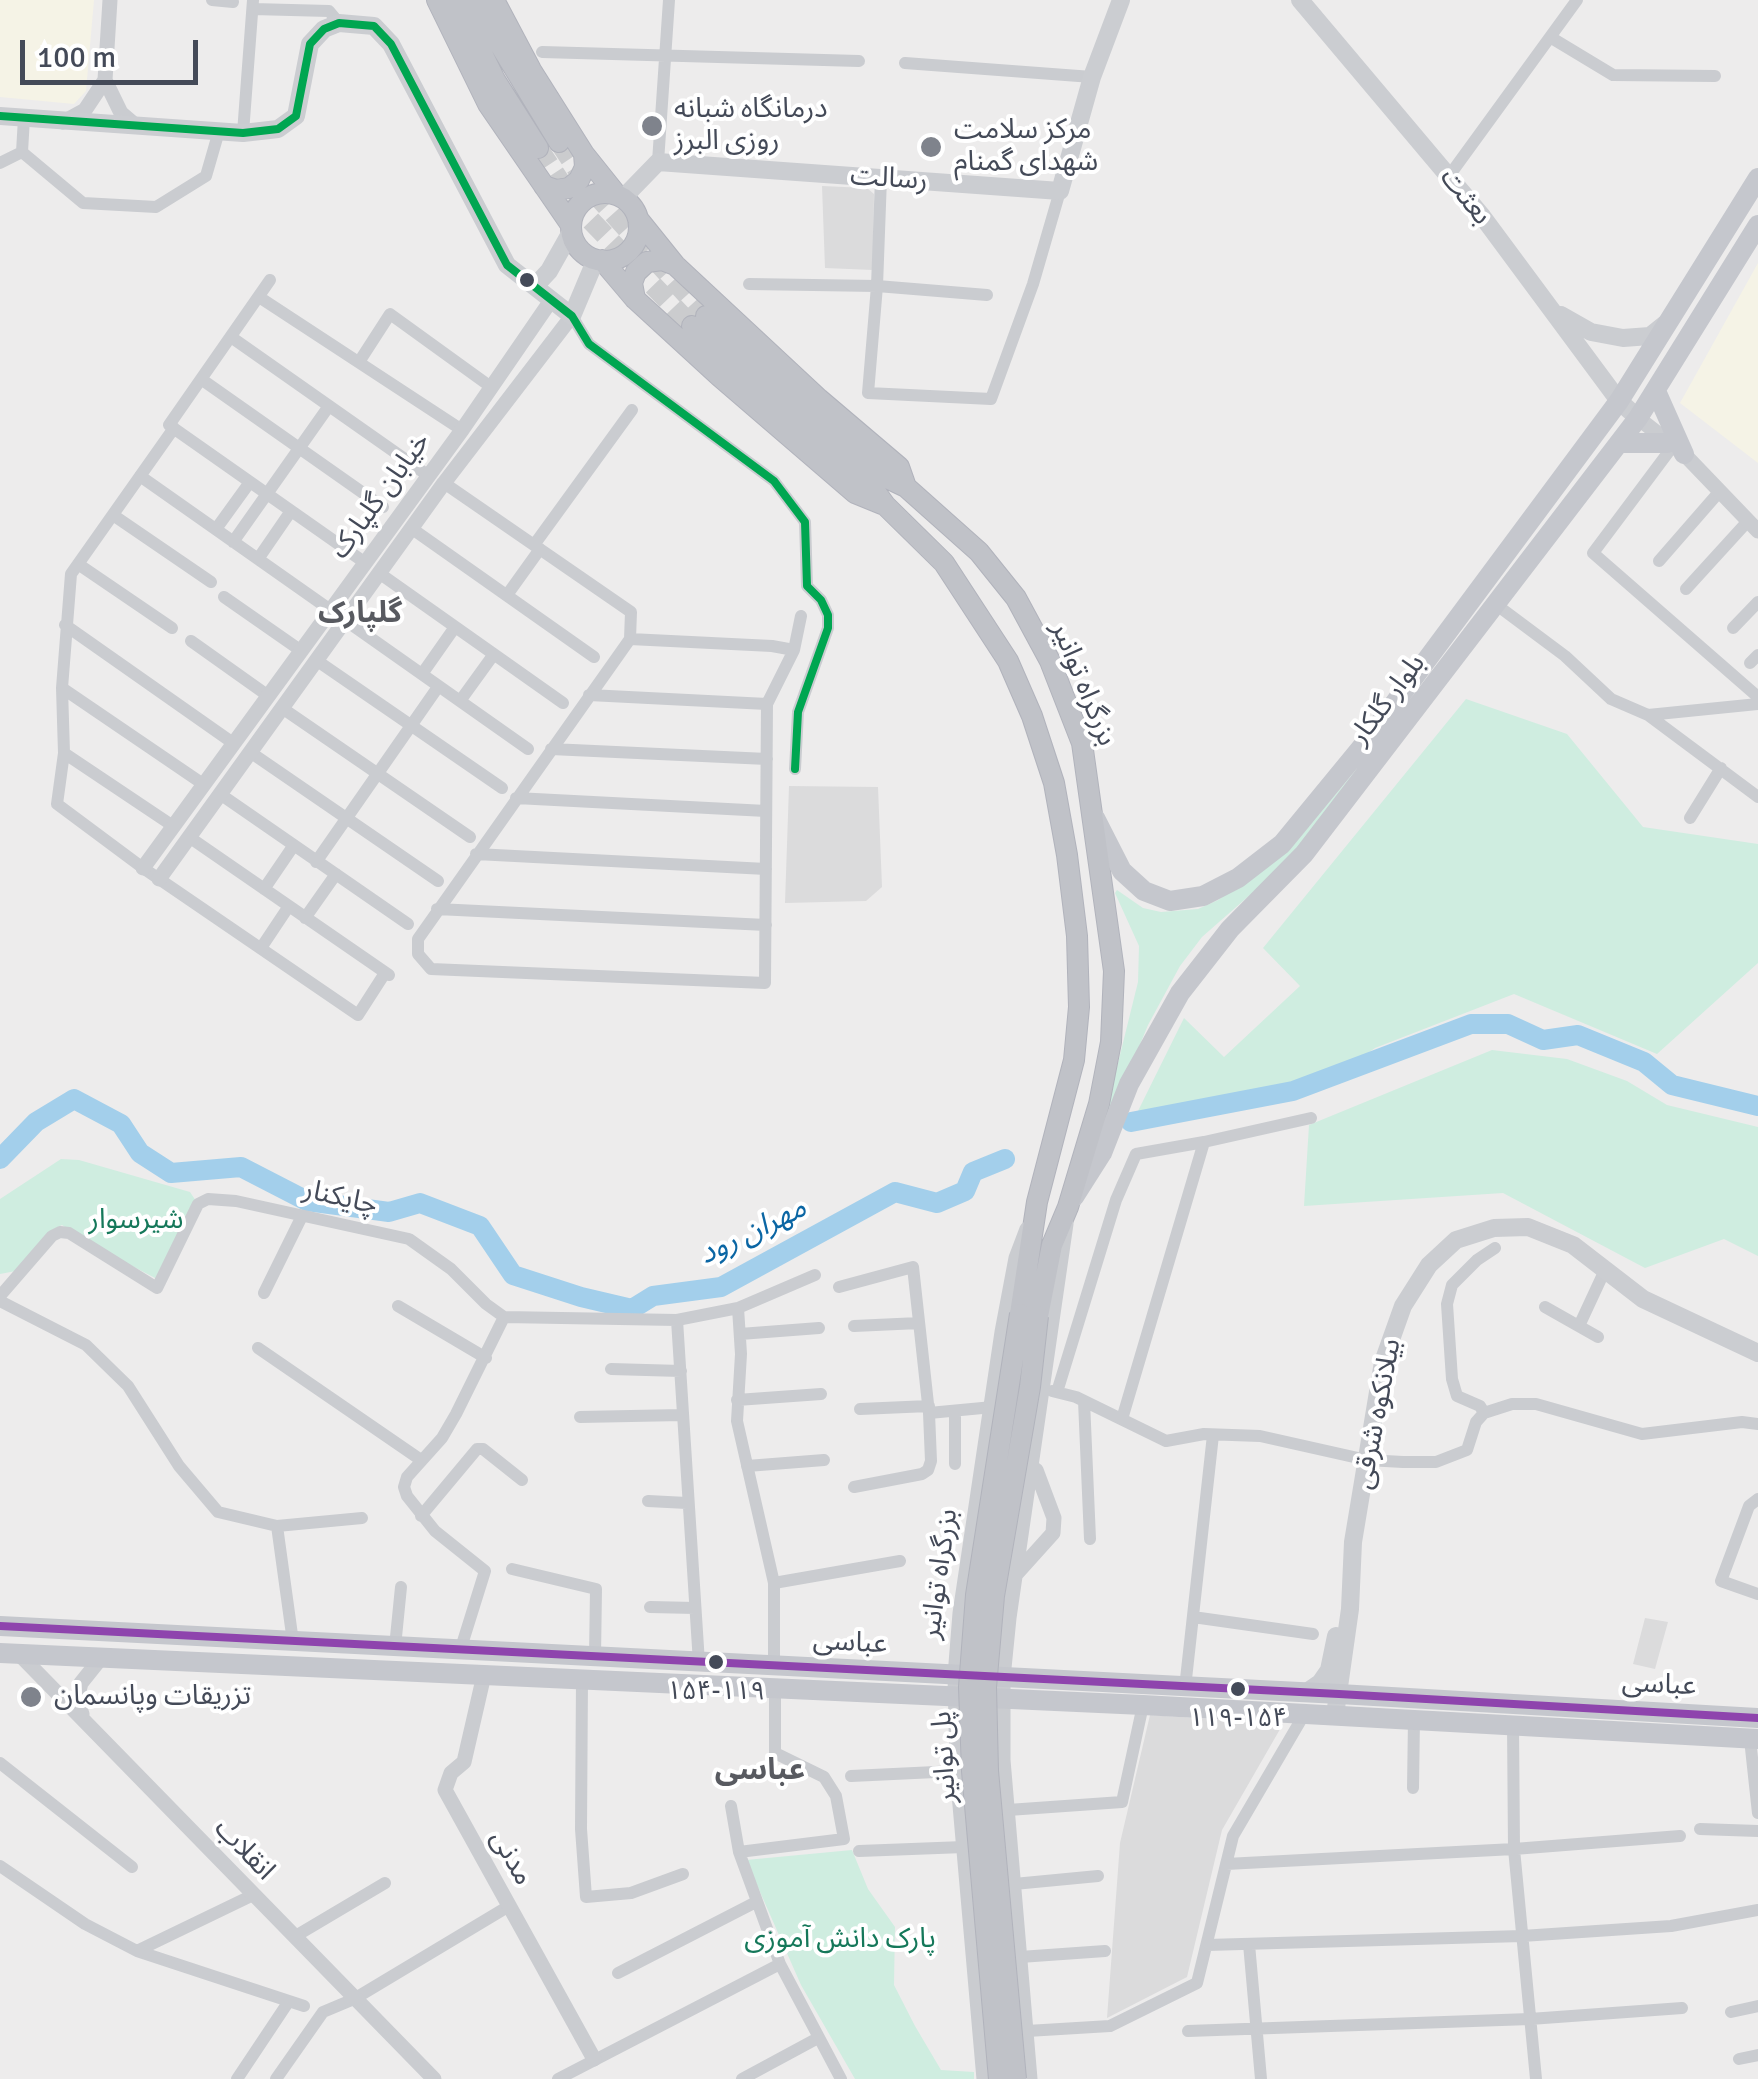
<!DOCTYPE html>
<meta charset="utf-8">
<style>
body{margin:0}
#map{position:relative;width:1758px;height:2079px;overflow:hidden;background:#edecec;font-family:Signika,sans-serif}
canvas{display:block}
.scale{position:absolute;left:20px;top:40px;width:178px;height:45px;box-sizing:border-box;border:5px solid #444a58;border-top:0;padding-left:12px;font-size:30px;line-height:35px;white-space:nowrap;color:#444a58;-webkit-text-stroke:8px #fff;paint-order:stroke}
</style>
<div id="map">
<canvas width="1758" height="2079"></canvas>
<div class="scale">100 m</div>
</div>
<script>
const ctx = document.querySelector('canvas').getContext('2d');
ctx.lineJoin = 'round';
function fillPath(path, color) { ctx.fillStyle = color; ctx.fill(path, 'evenodd'); }
const poly = rows => new Path2D(rows.map(r => 'M' + r).join(''));
function strokePath(path, color, width, dash) { ctx.strokeStyle = color; ctx.lineWidth = width; ctx.lineCap = dash ? 'butt' : 'round'; ctx.setLineDash(dash || []); ctx.stroke(path); }
function write(font, color, halo, rows, align = 'center') {
  ctx.font = font + ' Signika,"Noto Sans Arabic",sans-serif'; ctx.lineWidth = 8; ctx.setLineDash([]); ctx.textBaseline = 'middle'; ctx.strokeStyle = halo; ctx.fillStyle = color; for (const [text, x, y, turn = 0] of rows) {
    ctx.save(); ctx.translate(x, y); ctx.rotate((+turn || 0) * Math.PI / 180); ctx.textAlign = isNaN(turn) ? turn : align; if (halo) ctx.strokeText(text, 0, 0); ctx.fillText(text, 0, 0); ctx.restore();
  }
}
fillPath(poly([
 [0,0,94,0,86,91,74,104,0,97],
 [1758,263,1758,463,1680,403]
]), '#f5f3e6');
fillPath(poly([
 [822,186,867,188,874,194,873,270,825,268],
 [789,786,878,787,882,887,866,901,785,903],
 [1645,1618,1668,1622,1655,1669,1633,1664],
 [1150,1715,1283,1724,1222,1830,1187,1977,1107,2018,1120,1843]
]), '#dbdbdc');
fillPath(poly([
 [1466,699,1567,734,1643,827,1758,844,1758,963,1657,1054,1514,994,1375,1048,1337,1075,1137,1113,1184,1018,1224,1057,1300,986,1263,948],
 [1365,759,1284,865,1202,937,1180,966,1148,1025,1096,1152,1138,982,1139,946,1115,893,1117,890,1143,908,1161,912,1198,909,1218,900,1290,849],
 [1492,1050,1567,1059,1627,1081,1667,1105,1758,1127,1758,1256,1724,1239,1645,1268,1503,1193,1304,1206,1309,1125],
 [61,1159,79,1160,190,1192,196,1201,157,1279,90,1244,62,1225,52,1230,21,1270,0,1274,0,1199],
 [852,1850,868,1889,895,1927,894,1985,915,2026,941,2070,974,2072,974,2079,855,2079,801,1985,746,1860]
]), '#cfede0');
strokePath(poly([
 [1131,1122,1293,1091,1471,1024,1508,1024,1543,1040,1578,1035,1644,1062,1672,1085,1758,1106],
 [0,1159,36,1122,74,1099,121,1124,140,1153,171,1173,241,1167,307,1201,389,1212,420,1203,480,1226,513,1275,581,1297,632,1309,653,1296,721,1287,895,1192,937,1203,965,1191,973,1172,1005,1159]
]), '#a3cfeb', 20);
strokePath(poly([
 [559,142,589,187,706,316],
 [538,148,575,204,692,326]
]), '#cbccce', 20, [20, 10]);
const trunk = poly([
 [437,0,488,104,571,225],
 [456,0,495,80,538,148],
 [476,0,491,30,559,142],
 [494,0,531,70,584,154,616,194],
 [544,186,556,190,569,188,579,180,585,167,584,154],
 '571 227a34 34 0 1 1 68 0a34 34 0 1 1-68 0Z',
 [638,219,675,265,819,399,899,467,906,487],
 [602,260,635,299,719,376,855,493,882,504],
 [635,299,632,283,636,272,647,262,662,260,675,265],
 [706,316,839,437,885,477,906,487,979,552,1016,598,1050,661,1082,743,1114,971,1111,1042,1099,1104,1068,1207,1052,1245,1038,1316],
 [692,326,869,483,885,505,944,563,1008,661,1032,716,1054,783,1067,855,1077,936,1079,1007,1074,1060,1037,1202,1020,1314]
]);
strokePath(trunk, '#b1b3bc', 22);
strokePath(poly([
 [212,0,233,2],
 [253,9,329,11,339,23],
 [1550,37,1613,75,1715,76],
 [542,52,859,61],
 [905,63,1092,77],
 [243,133,253,0],
 [22,152,83,203,156,207,206,176,219,131],
 [658,162,669,0],
 [0,163,22,152,24,118],
 [1449,176,1577,0],
 [881,178,877,286,868,393,991,399,1033,284,1060,191],
 [270,280,169,425,364,562],
 [749,284,877,286,987,295],
 [259,297,462,430],
 [572,316,589,344,774,481,805,522,807,586,821,600,828,615,828,628,798,712,795,769],
 [231,337,426,474],
 [359,362,390,314,491,387],
 [201,379,383,507],
 [174,428,71,574,62,688,64,753,57,804,143,868,358,1015,385,973],
 [1673,446,1593,553,1758,697],
 [140,476,329,609],
 [444,483,631,612,630,639],
 [113,515,211,582],
 [411,528,594,657],
 [216,529,250,482],
 [233,542,329,406],
 [534,545,632,410],
 [258,559,291,511],
 [1659,561,1720,491],
 [78,564,172,628],
 [379,573,563,703],
 [1686,589,1748,521],
 [507,595,540,549],
 [224,597,300,650],
 [1494,603,1565,656,1611,699,1648,715,1758,797],
 [345,620,528,749],
 [65,625,233,743],
 [1733,628,1758,602],
 [630,639,772,646,794,650,767,704,765,983,431,969,418,954,418,939,630,639],
 [191,641,267,695],
 [794,650,801,616],
 [316,660,502,788],
 [1750,663,1758,655],
 [422,674,455,627],
 [62,688,203,784],
 [589,695,767,704],
 [460,701,494,654],
 [282,708,470,837],
 [1648,715,1758,704],
 [551,749,767,759],
 [250,752,438,881],
 [64,753,173,826],
 [220,794,408,924],
 [516,798,766,811],
 [1690,818,1721,768],
 [189,837,389,975],
 [476,854,766,869],
 [316,862,438,687],
 [264,889,294,845],
 [437,909,766,925],
 [305,918,336,874],
 [261,948,289,906],
 [1204,1142,1311,1118],
 [839,1287,913,1267,929,1413,931,1461,928,1470,922,1474,854,1487],
 [264,1293,302,1216],
 [0,1296,52,1236,60,1232,69,1233,157,1288,198,1204,208,1199,236,1201,409,1239,451,1269,486,1304,504,1317,677,1320,738,1308,815,1275],
 [0,1301,86,1345,128,1386,179,1466,218,1512,277,1526,362,1518],
 [398,1306,486,1358],
 [1545,1307,1598,1337],
 [738,1308,741,1354,737,1421,774,1583,774,1667],
 [677,1320,699,1663],
 [854,1326,919,1323],
 [1579,1326,1605,1270],
 [740,1334,819,1328],
 [258,1348,421,1460],
 [611,1369,681,1371],
 [1052,1391,1076,1397,1166,1441,1204,1434,1260,1436,1367,1460,1403,1462,1436,1462,1467,1450,1476,1422,1484,1413],
 [1057,1392,1116,1200,1136,1154,1204,1142,1122,1419],
 [737,1400,821,1394],
 [1084,1401,1090,1539],
 [860,1409,929,1406],
 [955,1411,955,1464],
 [929,1413,993,1407],
 [1484,1413,1512,1404,1536,1404,1642,1434,1742,1422,1758,1424],
 [1484,1413,1480,1406,1457,1396,1452,1379,1447,1304,1452,1285,1477,1260,1495,1248],
 [580,1417,682,1415],
 [747,1466,824,1460],
 [1758,1499,1749,1506,1721,1581,1758,1594],
 [648,1501,687,1503],
 [421,1516,477,1449,483,1449,522,1480],
 [277,1526,293,1642],
 [512,1569,596,1589,595,1657],
 [774,1583,900,1561],
 [650,1607,695,1608],
 [1193,1617,1313,1634],
 [395,1647,401,1587],
 [460,1651,485,1571,435,1531,407,1496,404,1487,407,1477,442,1438,456,1414,504,1317],
 [582,1679,581,1829,586,1897,631,1893,683,1874],
 [1185,1688,1213,1435],
 [1513,1724,1514,1849,1536,2079],
 [1750,1739,1758,1813],
 [0,1763,132,1867],
 [851,1776,957,1771],
 [1413,1788,1414,1719],
 [731,1806,739,1852,780,1964,841,2079],
 [1008,1810,1122,1802,1143,1705],
 [1700,1829,1758,1831],
 [859,1851,964,1847],
 [739,1852,844,1839,836,1796,824,1777,775,1753,775,1687],
 [1226,1864,1514,1849,1680,1836],
 [0,1866,85,1924,137,1951,253,1895],
 [1014,1884,1098,1876],
 [294,1937,385,1883],
 [1249,1944,1261,2079],
 [1207,1945,1522,1936,1671,1926,1758,1910],
 [137,1951,304,2006],
 [1020,1957,1105,1951],
 [618,1973,756,1902],
 [1731,2012,1758,2006],
 [1027,2031,1110,2026,1197,1983,1233,1836,1305,1713],
 [1188,2031,1530,2019,1682,2008],
 [1739,2059,1758,2055],
 [237,2079,289,2001],
 [276,2079,323,2012,354,1999,509,1906],
 [558,2079,780,1964],
 [742,2079,818,2038]
]), '#caccd0', 12);
strokePath(poly([
 [110,0,105,80,121,113,135,125],
 [63,122,85,110,105,80],
 [1638,418,1684,454,1758,531],
 [143,868,462,430,552,299],
 [159,879,444,483,572,316],
 [1017,1573,1053,1533,1054,1518,1036,1470],
 [19,1654,434,2079],
 [484,1675,464,1762,451,1773,445,1790,594,2059],
 [82,1714,77,1699,81,1683,101,1658],
 [984,2079,957,1771,955,1676,960,1613,1002,1332,1016,1258,1027,1229],
 [1030,2079,1003,1760,1003,1678,1009,1618,1066,1224]
]), '#caccd0', 15);
strokePath(poly([
 [1300,0,1482,216,1619,401,1638,418],
 [0,116,243,133,278,129,296,116,310,44,324,29,339,23,374,26,391,44,507,265,572,316,596,259],
 [623,198,658,162,1060,191,1092,77,1121,0],
 [535,286,549,271,571,232],
 [1561,315,1591,332,1623,338,1650,336,1665,324],
 [1307,1692,1320,1683,1329,1670,1336,1636],
 [1335,1715,1350,1609,1353,1542,1383,1362,1403,1306,1429,1265,1456,1240,1494,1228,1528,1227,1573,1245,1643,1299,1758,1353]
]), '#cbcdd1', 18);
strokePath(poly([
 [1656,391,1684,454],
 [1619,443,1668,443],
 [1095,818,1122,871,1144,891,1170,901,1203,896,1238,878,1282,844,1365,743,1619,401,1758,178],
 [1074,1197,1102,1153,1129,1084,1180,993,1230,929,1304,854,1638,418,1758,225],
 [0,1626,1339,1694,1758,1718],
 [0,1653,1143,1705,1758,1739]
]), '#c5c7cd', 20);
strokePath(trunk, '#c0c2c8', 20);
const trunkBridge = poly([
 [999,2079,972,1771,969,1687,976,1595,1020,1314],
 [1016,2079,988,1771,986,1687,994,1596,1030,1387,1038,1316]
]);
strokePath(trunkBridge, '#b1b3bc', 22, []);
strokePath(trunkBridge, '#c0c2c8', 20);
strokePath(poly([
 [0,1626,1339,1694,1758,1718]
]), '#8e44ad', 8);
strokePath(poly([
 [0,116,243,133,278,129,296,116,310,44,324,29,339,23,374,26,391,44,507,265,572,316,589,344,774,481,805,522,807,586,821,600,828,615,828,628,798,712,795,769]
]), '#00a651', 8);
for (const [x, y, r, color] of [
 [652,126,12,"#7f838c"],
 [931,147,12,"#7f838c"],
 [527,280,9,"#444a58"],
 [716,1662,9,"#444a58"],
 [1238,1689,9,"#444a58"],
 [31,1697,12,"#7f838c"]
]) { const dot = new Path2D(); dot.arc(x, y, r, 0, 2 * Math.PI); ctx.fillStyle = color; ctx.fill(dot); strokePath(dot, '#fff', 4); }
write('26px', '#444a58', '#fff', [
 ["۱۵۴-۱۱۹",716,1692],
 ["۱۱۹-۱۵۴",1238,1719]
]);
write('28px', '#444a58', '#fff', [
 ["درمانگاه شبانه",674,110],
 ["روزی البرز",674,142],
 ["مرکز سلامت",954,131],
 ["شهدای گمنام",954,163],
 ["تزریقات وپانسمان",54,1697]
], 'left');
write('28px', '#444a58', '#fff', [
 ["رسالت",889,179,4],
 ["بعثت",1465,197,51],
 ["خیابان گلپارک",381,496,-54],
 ["بزرگراه توانیر",1083,684,68],
 ["بلوار گلکار",1388,700,-53],
 ["چایکنار",340,1198,13],
 ["بیلانکوه شرقی",1378,1414,-79],
 ["بزرگراه توانیر",940,1574,-82],
 ["عباسى",850,1643,3],
 ["عباسى",1659,1685,3],
 ["پل توانیر",945,1757,-93],
 ["انقلاب",244,1850,46],
 ["مدنی",511,1858,61]
]);
write('28px', '#15785a', '#fff', [
 ["شیرسوار",136,1221],
 ["پارک دانش آموزی",840,1940]
]);
write('bold 30px', '#585a60', '#fff', [
 ["گلپارک",360,614],
 ["عباسی",760,1771]
]);
write('italic 30px', '#0b66a4', '#fff', [
 ["مهران رود",753,1232,-26]
]);
</script>
